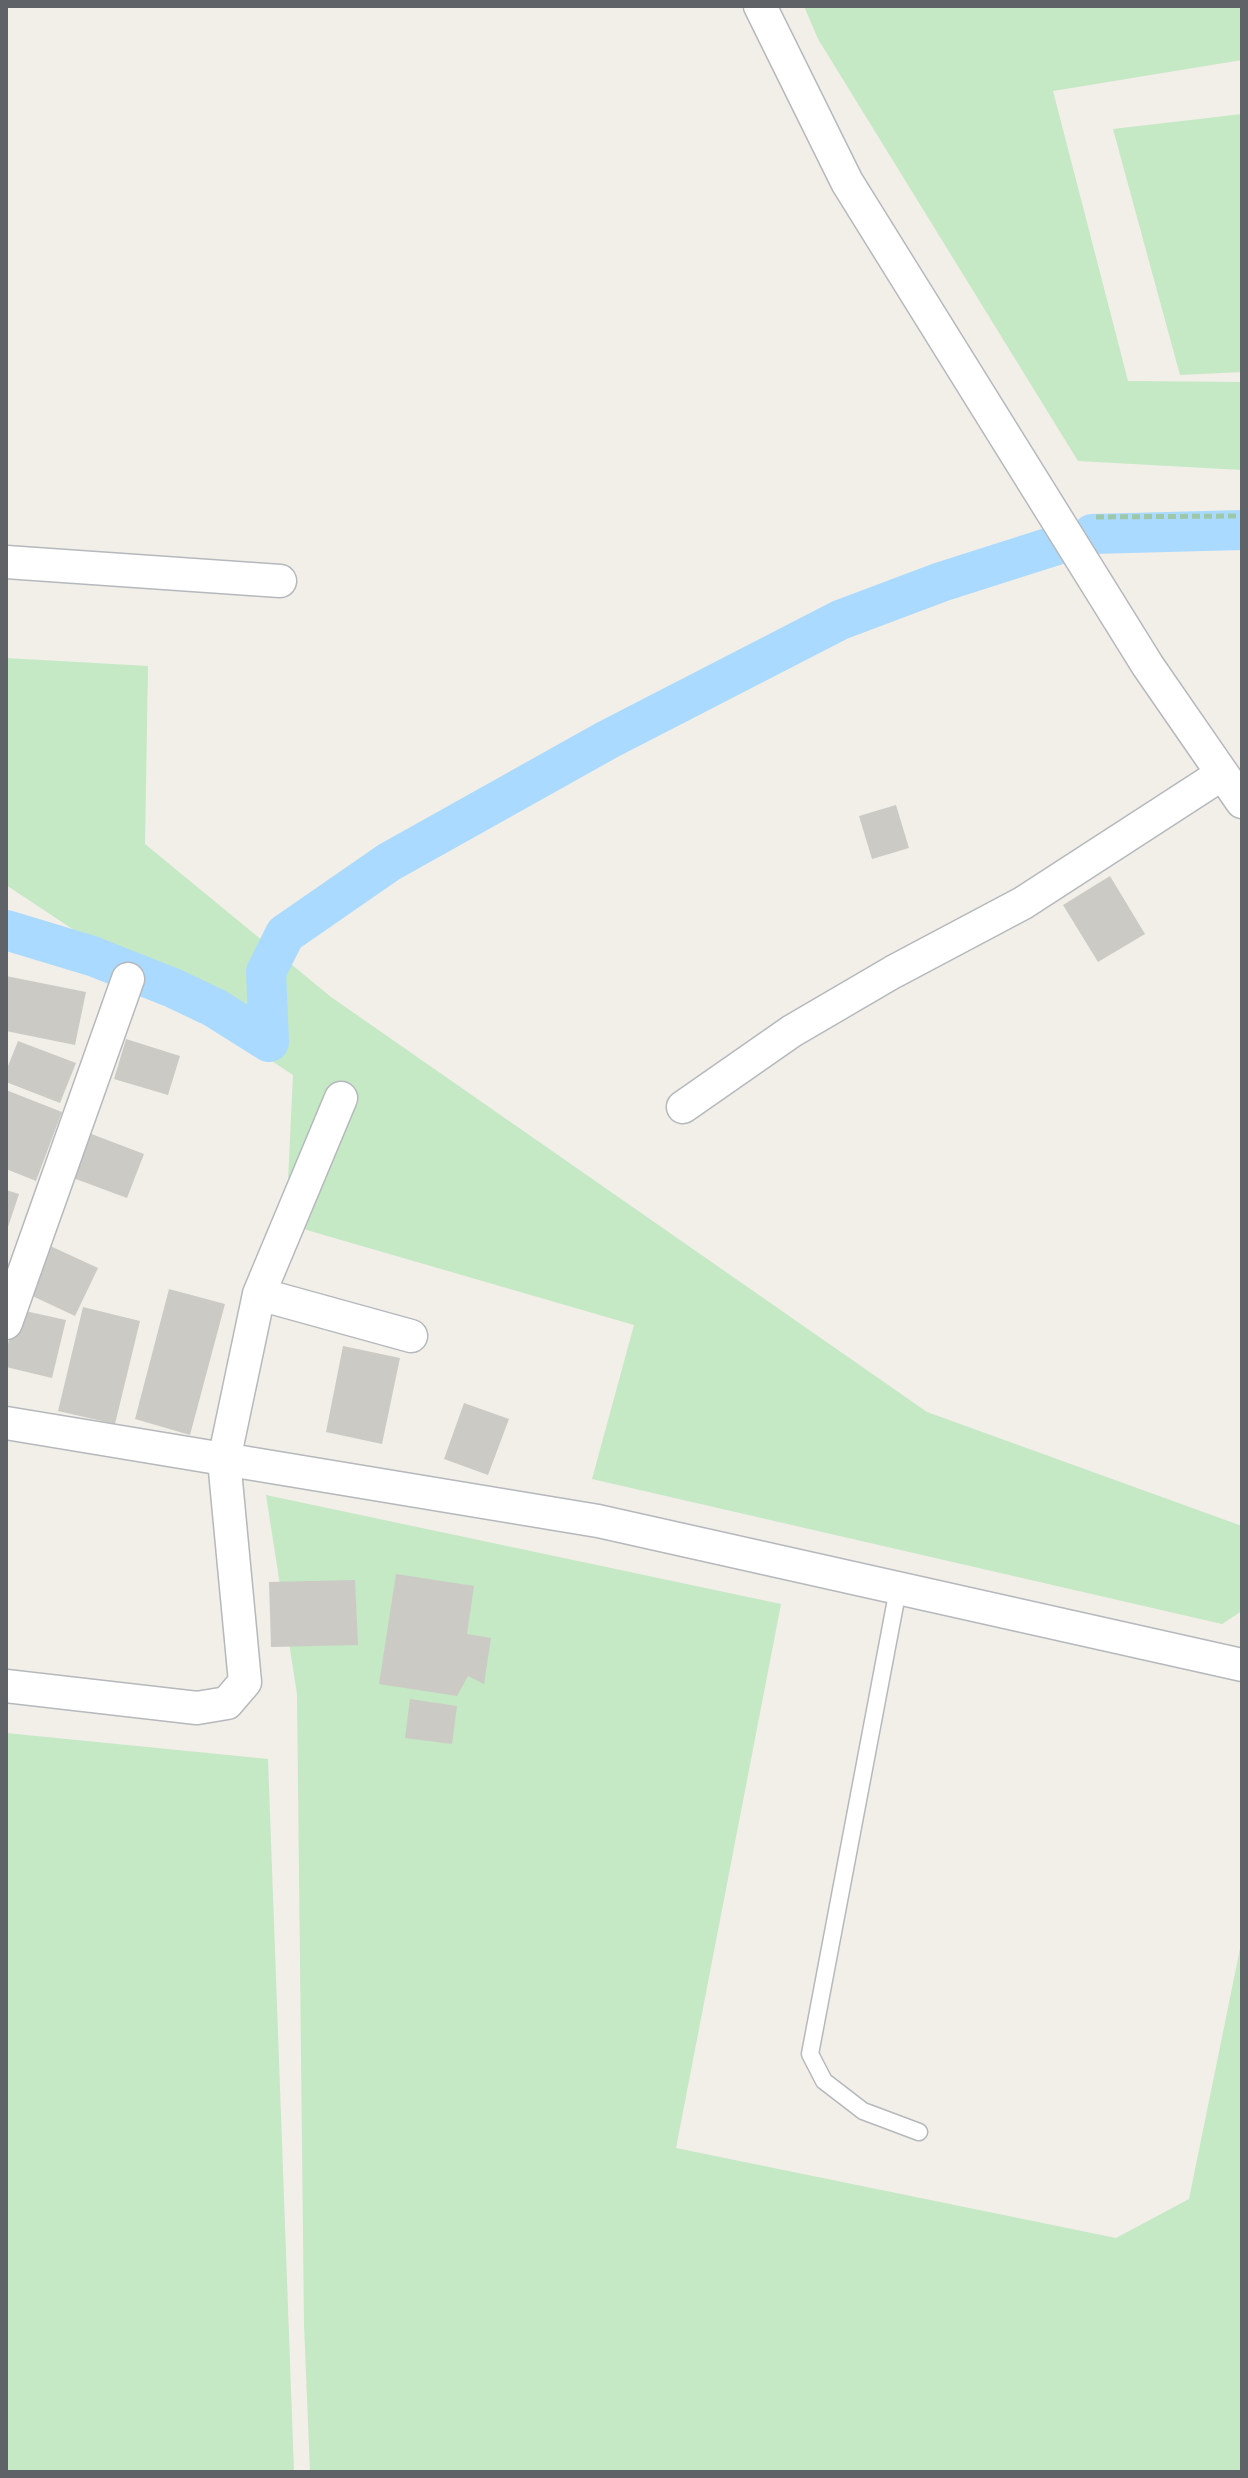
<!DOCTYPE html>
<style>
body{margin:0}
#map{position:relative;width:1248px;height:2478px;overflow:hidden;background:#f1efe8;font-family:"Archivo Narrow",sans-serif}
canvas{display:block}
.frame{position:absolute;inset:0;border:8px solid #5f6368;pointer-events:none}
</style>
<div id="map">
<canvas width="1248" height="2478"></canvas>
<div class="frame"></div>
</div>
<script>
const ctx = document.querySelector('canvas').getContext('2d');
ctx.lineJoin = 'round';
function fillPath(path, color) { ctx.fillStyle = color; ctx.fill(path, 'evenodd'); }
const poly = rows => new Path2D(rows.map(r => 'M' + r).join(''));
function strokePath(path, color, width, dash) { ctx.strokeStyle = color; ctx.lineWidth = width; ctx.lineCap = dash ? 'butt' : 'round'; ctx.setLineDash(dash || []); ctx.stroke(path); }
fillPath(poly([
 [804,6,1242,6,1242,60,1053,91,1128,381,1242,382,1242,470,1078,461,818,39],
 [1242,114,1242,372,1180,375,1113,129],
 [6,658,148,666,145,844,331,997,927,1412,1242,1526,1242,1611,1222,1624,592,1479,634,1325,286,1224,293,1075,6,885],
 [266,1495,781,1604,676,2148,1116,2238,1189,2199,1242,1939,1242,2472,310,2472,304,2324,297,1694],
 [6,1733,268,1759,294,2472,6,2472]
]), '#c5e8c5');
strokePath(poly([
 [1092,534,1242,530],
 [6,930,92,956,173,988,215,1008,269,1042,266,972,285,934,389,862,607,740,840,620,941,582,1057,545]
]), '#aadaff', 40);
fillPath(poly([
 [896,805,909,848,872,859,859,816],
 [1110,876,1145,934,1098,962,1063,905],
 [6,976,86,992,75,1045,6,1031],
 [126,1039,180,1056,168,1095,114,1079],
 [18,1041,76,1063,60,1103,6,1082,6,1071],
 [6,1090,62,1112,36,1181,6,1169],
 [81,1130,144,1154,127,1198,65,1175],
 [6,1190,19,1194,7,1230,6,1230],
 [48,1245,98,1268,75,1316,26,1293],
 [169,1289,225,1304,190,1435,135,1419],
 [83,1307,140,1321,115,1424,58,1411],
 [16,1309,66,1320,52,1378,6,1367,6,1353],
 [343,1346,400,1358,382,1444,326,1432],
 [464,1403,509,1419,488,1475,444,1459],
 [396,1574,474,1586,467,1634,491,1638,484,1684,468,1676,457,1696,379,1684],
 [355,1580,358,1645,271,1647,269,1582],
 [410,1699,457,1706,452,1744,405,1738]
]), '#cccac5');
const service = poly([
 [898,1589,810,2054,824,2081,863,2111,919,2132]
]);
const minor = poly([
 [760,6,847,182,1148,666,1242,802],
 [6,562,280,581],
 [683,1107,792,1031,893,972,1023,903,1222,774],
 [259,1294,411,1336],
 [6,1323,128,979],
 [6,1423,598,1521,1242,1665],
 [6,1686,197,1708,227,1703,245,1682,224,1460,259,1294,341,1098]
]);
strokePath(service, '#b5b8bc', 19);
strokePath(minor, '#b5b8bc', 35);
strokePath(poly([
 [1096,517,1242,516]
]), '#9cc7a9', 5, [8, 4]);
strokePath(service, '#fff', 16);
strokePath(minor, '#fff', 32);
</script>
